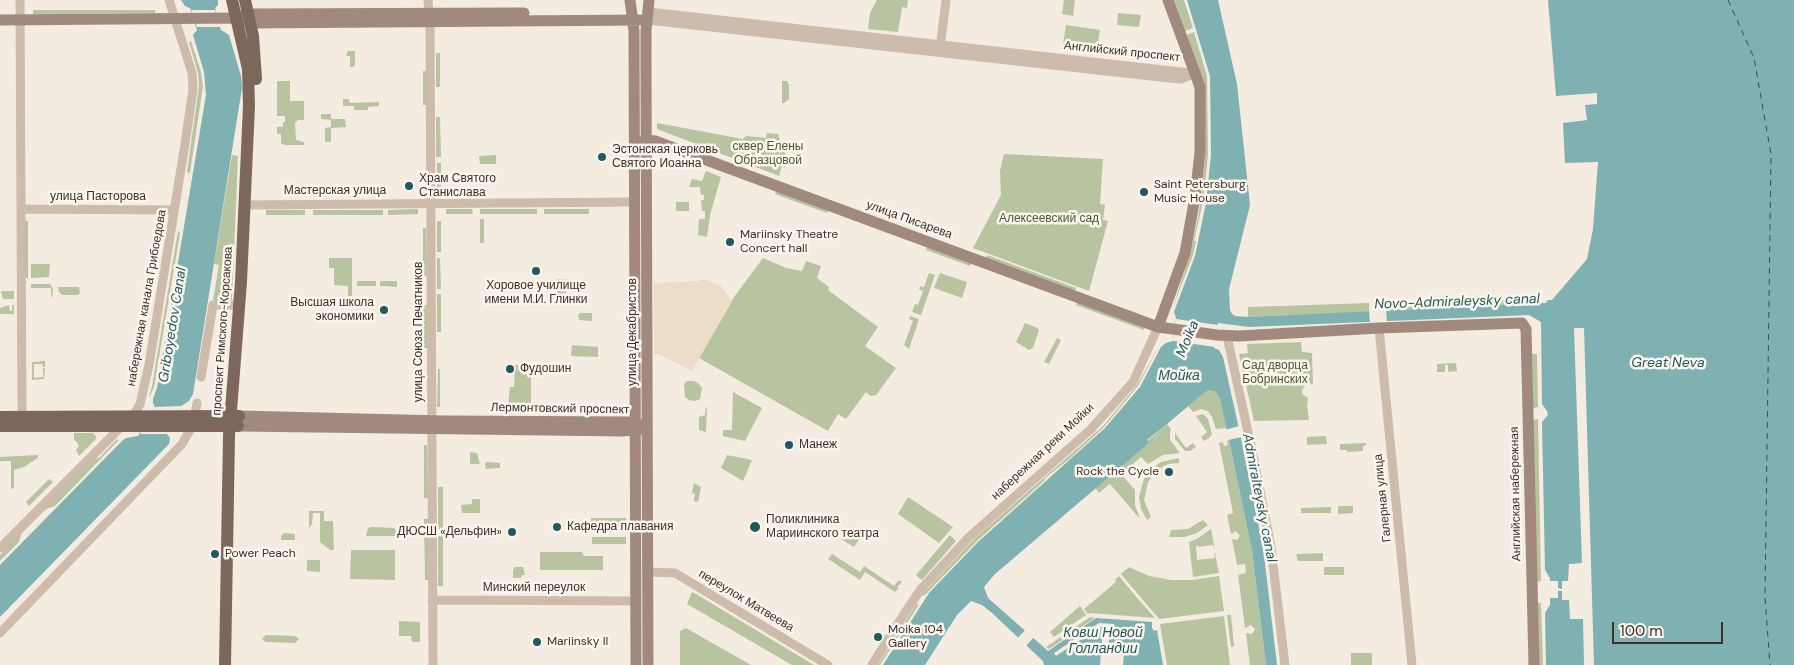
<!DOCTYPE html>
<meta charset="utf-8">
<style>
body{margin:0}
#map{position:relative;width:1794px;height:665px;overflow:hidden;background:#f4ebe1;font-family:"DM Sans",sans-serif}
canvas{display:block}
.scale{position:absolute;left:1612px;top:622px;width:111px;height:22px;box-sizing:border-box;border:2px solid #3b302b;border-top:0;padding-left:6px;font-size:15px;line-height:18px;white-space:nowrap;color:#3b302b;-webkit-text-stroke:4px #fbf5ee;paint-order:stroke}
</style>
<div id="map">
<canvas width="1794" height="665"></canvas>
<div class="scale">100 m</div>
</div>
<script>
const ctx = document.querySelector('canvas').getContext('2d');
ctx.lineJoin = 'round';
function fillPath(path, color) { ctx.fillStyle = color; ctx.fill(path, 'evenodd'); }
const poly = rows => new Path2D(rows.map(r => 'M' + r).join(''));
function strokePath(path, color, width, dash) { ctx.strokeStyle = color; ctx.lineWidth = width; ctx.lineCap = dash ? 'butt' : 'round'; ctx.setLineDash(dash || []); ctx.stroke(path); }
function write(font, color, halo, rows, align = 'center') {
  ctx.font = font + ' "DM Sans",sans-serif'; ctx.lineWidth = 5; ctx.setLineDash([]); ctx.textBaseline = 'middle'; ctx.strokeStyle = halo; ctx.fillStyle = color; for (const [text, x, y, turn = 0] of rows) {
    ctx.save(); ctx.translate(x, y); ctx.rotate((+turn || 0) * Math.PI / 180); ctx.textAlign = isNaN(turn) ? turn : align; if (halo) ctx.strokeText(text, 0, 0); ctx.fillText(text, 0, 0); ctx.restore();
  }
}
fillPath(poly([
 [877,0,908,0,907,8,902,7,898,32,868,29,870,13],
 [1064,0,1075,0,1073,16,1062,14],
 [1174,0,1184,0,1193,28,1185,31],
 [33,10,155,10,155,13,33,14],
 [1118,13,1141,15,1139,27,1117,25],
 [1066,25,1100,30,1097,49,1063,45],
 [1194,32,1207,76,1208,155,1203,202,1194,241,1196,241,1193,255,1172,310,1190,255,1198,217,1201,197,1205,155,1187,35],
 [191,41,201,72,203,86,190,173,187,172,199,86,198,73,189,42],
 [348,51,355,51,355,65,353,67,350,67,350,56,346,56],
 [436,53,440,53,440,87,436,87],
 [423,71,426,71,426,105,423,105],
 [277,81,290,81,290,101,304,101,304,120,298,120,295,123,296,140,304,142,304,145,284,145,281,143,281,134,277,134,277,127,283,127,283,122,285,122,285,116,277,116],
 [782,81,787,81,789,85,789,99,784,103,782,103],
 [343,99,349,99,350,103,379,102,379,106,368,107,368,110,354,110,354,106,343,106],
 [321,114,331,114,331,119,345,119,346,127,331,128,331,142,325,142,325,128,331,127,331,120,321,119],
 [436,117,440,117,441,157,436,157],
 [657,123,743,139,746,136,766,138,767,133,778,134,781,144,788,145,779,176,657,129],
 [1004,154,1103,159,1100,204,1105,205,1103,220,1108,221,1089,291,973,248,1001,195,1000,171],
 [232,155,238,156,232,300,216,301,213,300,219,265,214,264],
 [496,155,496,164,480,164,479,156],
 [437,163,441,163,441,189,437,189],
 [706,171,721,177,710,215,707,237,698,235,699,219,705,219,705,211,702,211,701,200,704,200,704,195,701,195,700,187,689,187,692,179,702,181],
 [776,191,828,210,827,213,775,194],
 [676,202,689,202,689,211,676,211],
 [418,209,418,214,388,215,388,210],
 [446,209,472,209,473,214,446,214],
 [480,209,537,209,537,214,480,214],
 [544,209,589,209,589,214,544,214],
 [266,210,305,210,305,215,266,215],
 [313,210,383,210,383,215,313,215],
 [480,219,484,219,484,243,480,243],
 [25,221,28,221,28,278,25,278],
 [437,221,441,221,441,252,437,252],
 [423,228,426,228,427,276,423,276],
 [178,231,180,233,154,387,150,396,149,396,152,386],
 [927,247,971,263,970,266,926,250],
 [987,255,1076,288,1075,291,986,258],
 [329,258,352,258,352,296,348,296,348,286,334,285,334,268,329,268],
 [437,258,440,258,441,289,437,289],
 [763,258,786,268,802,271,806,261,821,266,817,278,829,287,828,290,878,327,865,346,896,368,876,395,871,396,866,392,846,419,838,414,828,431,699,358,734,297],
 [31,264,50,264,49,277,31,278],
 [929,273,935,275,921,315,912,312,915,304,918,305,923,291,919,289,920,286,924,287],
 [940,273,967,282,962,298,934,288],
 [556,279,566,279,566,294,564,293,564,296,557,295],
 [357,281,376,281,376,286,357,286],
 [380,281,397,281,397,287,380,286],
 [31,284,50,284,53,289,52,297,51,297,51,288,31,288],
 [58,287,79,287,80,293,78,295,62,295,59,292],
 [1,291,14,291,14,299,3,299],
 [437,294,441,294,441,332,437,332],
 [1531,298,1532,304,1386,312,1386,305],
 [1077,302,1145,327,1144,330,1076,305],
 [1369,303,1369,312,1248,317,1248,307],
 [9,305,10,311,12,311,12,305,14,305,14,314,0,314,0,308],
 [423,305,427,305,427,348,423,348],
 [580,313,592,313,592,321,579,320,578,315],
 [910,316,919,319,909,349,904,345,913,321,909,319],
 [1025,323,1037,328,1039,330,1033,348,1029,350,1016,342],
 [1057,338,1061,340,1049,364,1044,362],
 [1301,342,1302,352,1312,353,1313,384,1305,385,1302,390,1303,395,1308,398,1307,406,1309,420,1254,421,1239,354,1248,353,1247,344],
 [572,345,598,347,598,357,571,356],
 [1159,346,1138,386,1104,427,1068,460,1044,479,1045,480,977,541,925,595,921,596,975,538,1103,426,1137,385],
 [1532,354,1537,354,1538,407,1533,408],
 [45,361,45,367,43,367,42,364,34,364,34,378,43,377,43,368,45,368,44,379,32,380,32,362],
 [1456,363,1457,371,1448,372,1448,365,1445,365,1445,372,1437,372,1437,364],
 [515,365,526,366,531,369,531,405,528,405,528,414,507,414,510,387,514,387],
 [438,369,440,369,440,407,437,407],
 [687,381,694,381,699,384,702,388,700,399,695,401,689,400,685,397,684,384],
 [1209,390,1216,392,1220,398,1227,428,1216,429,1212,417,1208,411,1201,409,1193,412,1188,406,1205,391],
 [733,392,762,408,745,441,723,436,723,430,732,430],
 [706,407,707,407,706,432,699,430,699,417,705,415],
 [1203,414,1208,419,1212,434,1209,438,1204,441,1201,437,1207,432,1196,416],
 [1538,419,1541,581,1536,582,1533,420],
 [1167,424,1171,429,1170,433,1170,440,1180,453,1163,455,1148,464,1141,457,1121,474,1135,490,1135,505,1140,519,1110,484,1099,493,1095,488,1149,443,1147,441],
 [74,433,93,433,96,436,96,439,79,456,76,450,79,446,77,442,74,440],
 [1175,433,1186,448,1193,443,1196,447,1190,451,1185,451,1175,439],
 [1326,436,1327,444,1307,445,1307,437],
 [117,439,118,441,55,506,46,509,21,534,19,542,0,561,0,555,20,533,94,459,99,458],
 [1229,440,1252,551,1266,665,1250,665,1246,633,1252,634,1255,629,1251,625,1245,628,1238,575,1246,573,1245,564,1237,565,1232,539,1237,540,1240,536,1236,531,1231,534,1227,515,1233,513,1219,443,1223,442,1224,446,1228,445,1227,441],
 [1366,443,1366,445,1363,446,1363,451,1347,452,1347,450,1340,450,1340,444],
 [424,445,427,445,428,498,424,498],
 [470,452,477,453,480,464,470,464],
 [38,455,38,458,24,467,14,470,14,488,11,489,11,461,0,461,0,457],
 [727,455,752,460,743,481,721,468],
 [1179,458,1179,463,1168,464,1159,469,1148,482,1144,500,1151,517,1147,520,1141,509,1139,497,1144,479,1151,469,1161,462],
 [487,462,500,463,500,468,486,469,485,464],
 [49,479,53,482,29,506,26,502],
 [694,483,701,487,698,502,694,501,695,494,692,493],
 [438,487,443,487,443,529,438,529],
 [908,497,953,527,939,543,898,514],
 [472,499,480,499,480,513,462,513,461,505,472,504],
 [1338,506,1353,506,1353,513,1338,514],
 [1331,507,1331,513,1301,513,1301,508],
 [309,511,324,511,324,521,333,521,334,550,330,550,320,542,320,513,313,513,312,524,309,528],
 [591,518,626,518,626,527,591,527],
 [424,519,428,519,428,580,425,580],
 [1203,520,1208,525,1197,533,1185,537,1169,537,1171,530,1188,529],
 [372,527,394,528,396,531,396,536,366,536,368,528],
 [848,527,853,530,851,534,855,536,857,533,861,536,854,547,841,539],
 [1211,529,1215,550,1213,545,1199,547,1198,546,1196,546,1197,560,1215,558,1214,553,1215,553,1219,573,1193,577,1189,542,1197,539],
 [284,533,295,534,295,540,281,540,281,536],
 [950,535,956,541,922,580,916,575],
 [438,536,443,536,443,586,438,586],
 [592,537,626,537,626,544,592,544],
 [351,550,395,550,395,580,350,579],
 [540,552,582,552,584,556,603,556,603,570,540,570],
 [1323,553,1323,561,1298,561,1296,554],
 [832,554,860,572,864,566,894,586,899,580,902,582,897,587,899,588,895,592,865,572,860,580,828,559],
 [307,560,320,560,320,572,307,571],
 [515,567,523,567,525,575,522,575,521,578,513,578,513,570],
 [1129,567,1149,576,1171,580,1193,580,1219,576,1224,611,1159,619,1121,574],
 [1324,567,1344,567,1344,575,1324,575],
 [1119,576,1138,599,1155,618,1090,613,1088,614,1084,609,1116,582,1115,580],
 [692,592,696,594,814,665,792,665,687,604],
 [917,603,918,606,880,665,878,665],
 [1537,603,1541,603,1543,665,1538,665],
 [1080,606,1086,615,1054,637,1050,632],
 [1227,615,1231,615,1234,646,1231,647],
 [1224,616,1230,665,1167,665,1160,624],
 [1090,617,1095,618,1049,649,1046,647],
 [399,621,420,622,420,642,412,642,411,636,399,636],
 [686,628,707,640,751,665,680,665,680,631],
 [266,635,295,636,299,639,295,643,266,642,262,639],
 [1351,653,1372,653,1372,665,1351,665]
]), '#b8c4a0');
fillPath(poly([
 [704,279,720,285,732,301,692,371,658,354,654,354,654,283,698,281]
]), '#ecdcc8');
fillPath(poly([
 [181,0,218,0,218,5,215,8,221,30,229,35,241,76,242,88,193,394,189,401,181,406,166,433,170,438,169,444,0,617,0,565,123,440,126,438,138,436,155,407,153,403,153,399,157,388,206,95,204,72,193,35,197,30,190,8,185,6],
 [1187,0,1218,0,1237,84,1250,205,1229,289,1230,310,1232,314,1235,316,1248,317,1546,303,1548,300,1552,300,1587,259,1593,229,1598,162,1565,163,1563,123,1587,120,1585,105,1597,104,1597,93,1556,96,1548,0,1794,0,1794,665,1546,665,1545,613,1550,605,1550,578,1545,570,1542,422,1548,415,1547,411,1542,404,1541,322,1529,315,1249,327,1218,323,1214,348,1219,350,1223,357,1241,438,1263,547,1277,665,1266,665,1252,551,1229,440,1220,398,1216,392,1209,390,1205,392,1167,424,1147,440,1149,443,995,574,984,587,988,598,1048,651,1096,618,1152,622,1152,628,1154,631,1157,630,1163,665,1044,665,1043,661,992,613,982,605,971,601,957,615,925,665,883,665,929,593,978,542,1105,428,1140,387,1161,347,1166,343,1173,341,1176,318,1174,312,1195,256,1206,203,1211,155,1210,76]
]), '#7fb0b2');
fillPath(poly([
 [191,10,215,10,221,27,197,27],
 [1386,309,1387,322,1370,323,1369,310],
 [1176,319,1218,325,1215,347,1173,341],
 [1574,328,1584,328,1594,665,1584,665,1583,619,1570,619,1569,600,1562,600,1562,591,1558,591,1558,598,1548,598,1547,581,1558,581,1558,588,1562,589,1562,581,1568,581,1569,564,1582,563],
 [181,406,166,434,140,434,155,407],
 [1239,426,1242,437,1228,440,1225,430],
 [1099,623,1114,624,1114,627,1110,627,1108,653,1124,654,1123,665,1100,665,1103,627,1100,627,1056,656,1054,653],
 [1027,628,1035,636,1025,647,1016,640]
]), '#f4ebe1');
strokePath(poly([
 [1728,0,1754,58,1771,154,1765,597,1770,665]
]), '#1f5a5e', 1, [6, 5]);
strokePath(poly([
 [20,0,22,421],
 [428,0,430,28,433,665],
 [649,12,1190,73],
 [648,20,1169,78,1181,79,1195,73],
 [940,49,946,0],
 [245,205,635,202],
 [21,209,174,210],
 [1379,328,1412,665],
 [1227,336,1253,455,1271,547,1285,665],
 [201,377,213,305,239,305],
 [0,548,112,436,136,411,140,404,149,365,185,144,193,89,192,73,169,0],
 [648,572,675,573,828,665],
 [432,600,636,601],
 [0,633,182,444,193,425,197,403],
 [872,665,906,611,921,589,969,537,1091,429,1133,382,1158,327]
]), '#cdbbac', 9);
strokePath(poly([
 [630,0,634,31,636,665],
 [241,17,249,14,524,13],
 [0,20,237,18,251,23,640,20],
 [634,145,646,140,655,141,1158,327,1217,335,1239,336,1379,328,1522,323,1526,329,1534,665],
 [1158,327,1185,253,1195,197,1200,152,1200,87,1168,0],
 [239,416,444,421,627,422,642,425],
 [238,426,623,431,641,429],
 [648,665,646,67,646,31,649,0]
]), '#a18a7d', 11);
strokePath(poly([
 [245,0,253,36,256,79],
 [0,417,239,416],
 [0,426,238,426],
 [225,665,229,436,241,282,249,106,248,69,232,0]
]), '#7d675c', 12);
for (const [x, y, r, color] of [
 [602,157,5,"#1f5a5e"],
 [409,186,5,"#1f5a5e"],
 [1144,192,5,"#1f5a5e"],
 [730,242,5,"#1f5a5e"],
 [536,271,5,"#1f5a5e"],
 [384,310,5,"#1f5a5e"],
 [510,369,5,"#1f5a5e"],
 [789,445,5,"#1f5a5e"],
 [1169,472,5,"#1f5a5e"],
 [557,527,5,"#1f5a5e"],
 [755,527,6,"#1f5a5e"],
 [512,532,5,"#1f5a5e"],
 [215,554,5,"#1f5a5e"],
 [878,637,5,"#1f5a5e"],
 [537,642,5,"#1f5a5e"]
]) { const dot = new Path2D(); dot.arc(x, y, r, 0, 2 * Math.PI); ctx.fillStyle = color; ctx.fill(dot); strokePath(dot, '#fbf5ee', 2); }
write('12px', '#3b302b', '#fbf5ee', [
 ["Английский проспект",1122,52,6],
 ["Мастерская улица",335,191],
 ["улица Пасторова",98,197],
 ["улица Писарева",909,220,20],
 ["набережная канала Грибоедова",147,298,-80],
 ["проспект Римского-Корсакова",223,331,-86],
 ["улица Союза Печатников",419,332,-90],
 ["улица Декабристов",633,332,-90],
 ["Лермонтовский проспект",560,409,1],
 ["набережная реки Мойки",1043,452,-43],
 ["Английская набережная",1516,494,-91],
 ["Галерная улица",1383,498,-96],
 ["Минский переулок",534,588],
 ["переулок Матвеева",746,601,31]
]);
write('12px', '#4a5a2e', '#fbf5ee', [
 ["сквер Елены",768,147],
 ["Образцовой",768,161],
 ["Алексеевский сад",1049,219],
 ["Сад дворца",1275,366],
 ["Бобринских",1275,380]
]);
write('12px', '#3b302b', '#fbf5ee', [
 ["Эстонская церковь",612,150],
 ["Святого Иоанна",612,164],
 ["Храм Святого",419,179],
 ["Станислава",419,193],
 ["Saint Petersburg",1154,185],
 ["Music House",1154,199],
 ["Mariinsky Theatre",740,235],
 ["Concert hall",740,249],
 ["Хоровое училище",536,286,"center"],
 ["имени М.И. Глинки",536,300,"center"],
 ["Высшая школа",374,303,"right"],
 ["экономики",374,317,"right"],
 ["Фудошин",520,369],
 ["Манеж",799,445],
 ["Rock the Cycle",1159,472,"right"],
 ["Поликлиника",766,520],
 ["Мариинского театра",766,534],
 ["Кафедра плавания",567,527],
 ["ДЮСШ «Дельфин»",502,532,"right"],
 ["Power Peach",225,554],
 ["Moika 104",888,630],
 ["Gallery",888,644],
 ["Mariinsky II",547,642]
], 'left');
write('italic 14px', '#1f5a5e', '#fbf5ee', [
 ["Novo-Admiraleysky canal",1457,302,-2],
 ["Griboyedov Canal",173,325,-81],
 ["Moika",1188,339,-68],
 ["Great Neva",1668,363],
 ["Мойка",1179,376],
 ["Admiralteysky canal",1259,498,79],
 ["Ковш Новой",1103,633],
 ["Голландии",1103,649]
]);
</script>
